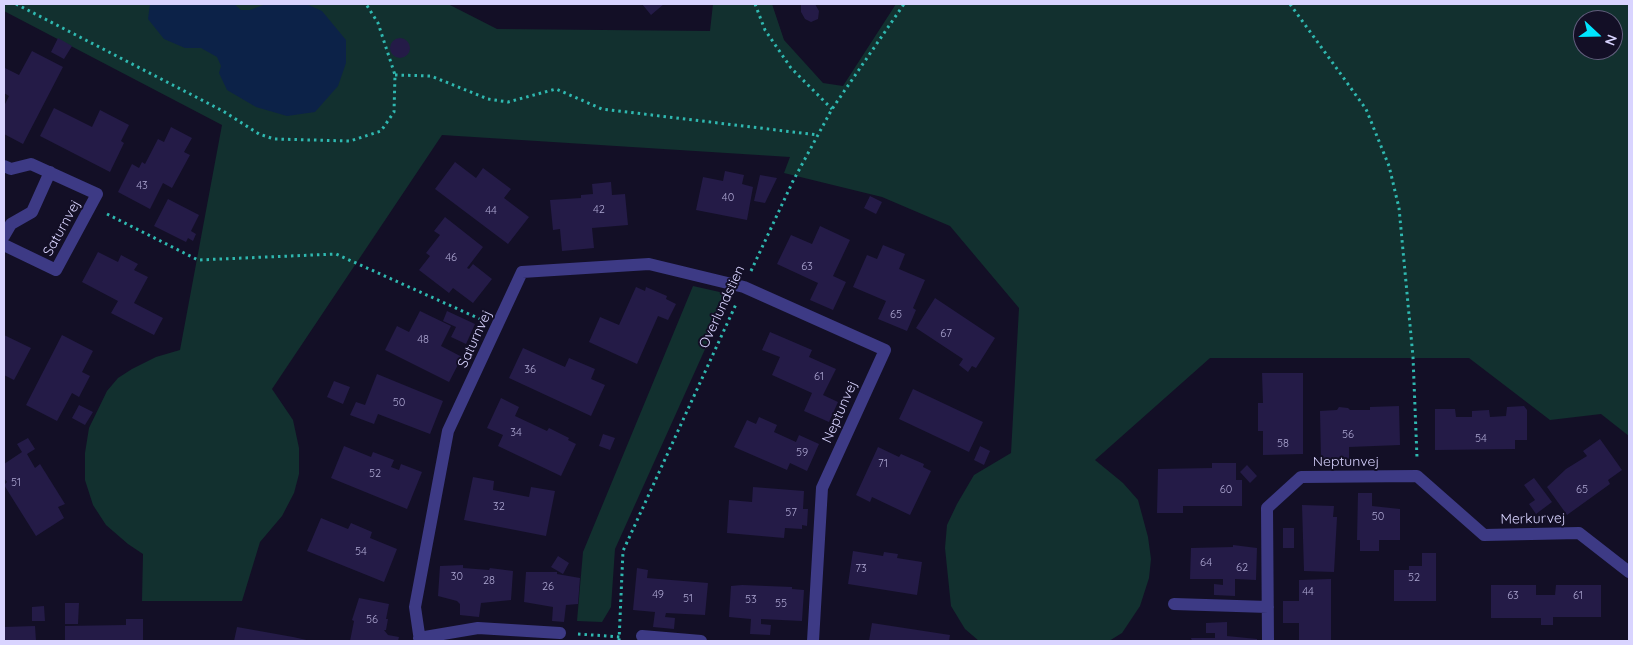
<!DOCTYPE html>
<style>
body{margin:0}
#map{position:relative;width:1633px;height:645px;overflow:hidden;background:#130f26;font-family:Quicksand,sans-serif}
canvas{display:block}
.frame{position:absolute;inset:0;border:5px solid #d9d4ff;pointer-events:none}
.north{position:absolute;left:1573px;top:10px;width:50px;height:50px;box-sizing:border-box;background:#130f26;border:1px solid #625e7d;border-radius:50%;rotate:111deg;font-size:14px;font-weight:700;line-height:20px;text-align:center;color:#d9d4ff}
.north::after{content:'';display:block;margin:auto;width:18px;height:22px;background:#00e5ff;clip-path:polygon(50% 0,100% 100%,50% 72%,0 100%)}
</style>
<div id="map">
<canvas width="1633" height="645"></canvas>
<div class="frame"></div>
<div class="north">N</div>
</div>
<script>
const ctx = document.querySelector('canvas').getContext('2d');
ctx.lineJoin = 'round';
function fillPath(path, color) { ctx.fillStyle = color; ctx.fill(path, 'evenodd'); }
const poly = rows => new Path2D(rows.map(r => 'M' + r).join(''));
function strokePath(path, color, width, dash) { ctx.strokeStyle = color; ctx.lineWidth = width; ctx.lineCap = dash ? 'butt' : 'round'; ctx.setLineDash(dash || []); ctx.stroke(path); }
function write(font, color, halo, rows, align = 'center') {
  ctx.font = font + ' Quicksand,sans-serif'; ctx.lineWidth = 4; ctx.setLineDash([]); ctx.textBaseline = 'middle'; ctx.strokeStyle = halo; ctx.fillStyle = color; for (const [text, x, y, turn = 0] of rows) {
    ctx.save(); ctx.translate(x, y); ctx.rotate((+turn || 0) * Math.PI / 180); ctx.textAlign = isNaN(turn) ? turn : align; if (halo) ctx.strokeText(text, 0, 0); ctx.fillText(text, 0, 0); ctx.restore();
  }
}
fillPath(poly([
 [4,4,448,4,497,29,710,31,713,4,772,4,784,40,823,83,843,86,896,4,1629,4,1629,436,1601,414,1550,420,1469,358,1210,358,1095,460,1123,483,1138,500,1148,537,1151,559,1149,578,1140,606,1122,633,1109,641,979,641,965,629,951,606,945,548,947,525,957,504,974,475,1011,453,1019,308,950,226,882,197,784,173,790,157,442,135,272,389,293,420,299,448,299,474,294,493,282,516,260,542,242,601,142,601,143,554,128,544,106,525,93,505,85,480,85,453,89,428,107,391,118,378,132,369,156,357,180,350,222,125,4,11],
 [1583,20,1613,20,1613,50,1583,50],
 [693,286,724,293,724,307,615,549,611,607,602,622,577,621,583,552]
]), '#12302f');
fillPath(poly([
 [150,4,234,4,241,10,250,10,266,4,306,4,322,11,346,40,346,63,338,86,315,112,287,116,256,107,227,90,219,73,221,66,217,57,201,48,185,48,164,39,148,19]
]), '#0c2248');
fillPath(poly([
 [642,4,664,4,651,15],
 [801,4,815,4,819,11,818,19,811,22,805,19,801,12],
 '390 48a10 10 0 1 1 20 0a10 10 0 1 1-20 0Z',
 [58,38,72,46,64,59,51,52],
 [32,51,63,67,23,144,4,134,4,106,9,96,4,93,4,71,5,68,19,75],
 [54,108,92,127,100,110,129,125,121,141,124,143,110,172,40,136],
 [171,127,192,138,184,152,190,155,172,188,163,183,150,209,118,192,132,164,139,168,142,162,145,164,158,139,164,142],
 [455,162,476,178,483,168,511,189,504,198,529,217,508,244,435,189],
 [725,171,744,175,742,184,753,187,747,220,696,210,703,177,723,181],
 [760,175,777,178,765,203,754,201],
 [611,182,612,195,625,194,628,225,592,228,594,248,562,251,560,229,553,230,550,200,581,198,581,195,593,194,592,184],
 [870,196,882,202,876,214,864,208],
 [168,199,199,215,191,231,196,234,193,241,188,238,186,242,154,226],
 [445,217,483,247,467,268,469,269,473,264,492,279,473,303,453,288,449,293,419,270,430,256,426,253,440,235,434,231],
 [820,226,850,240,833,276,846,282,833,310,810,300,818,283,777,264,791,235,812,244],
 [883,245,905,254,899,269,925,280,913,308,916,310,907,331,878,319,886,301,853,287,867,255,877,259],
 [98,252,118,262,121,255,138,264,134,270,148,277,134,303,163,318,154,335,111,313,118,301,82,282],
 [636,287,645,291,646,287,667,296,666,299,676,304,668,320,658,316,637,364,589,342,600,317,619,325],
 [935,298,995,338,976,368,972,366,968,372,959,365,963,359,916,328],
 [420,311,451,326,441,346,462,357,449,382,385,350,397,326,409,332],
 [447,311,475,324,466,344,451,337,456,327,443,321],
 [770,332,812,350,809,357,836,369,823,395,838,402,829,422,804,411,812,393,772,375,780,357,762,350],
 [4,335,31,348,14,380,4,375],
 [62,335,93,351,82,372,90,376,79,397,72,393,57,421,26,405],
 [523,348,565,367,569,358,595,369,591,379,605,385,591,416,509,378],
 [1262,373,1303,373,1303,454,1263,455,1263,431,1258,431,1258,403,1263,403],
 [377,374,443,401,430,434,378,414,374,424,350,415,356,402,365,405],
 [334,381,350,387,343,404,327,397],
 [913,389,983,422,969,452,899,419],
 [501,398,519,407,515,416,547,431,549,428,569,438,568,440,576,444,561,476,498,446,503,435,487,428],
 [79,405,93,412,85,425,72,418],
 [1399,406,1400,445,1349,447,1349,459,1321,459,1320,411,1337,410,1339,407,1348,408,1350,410,1370,410,1370,407],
 [1524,406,1527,410,1527,440,1515,440,1515,449,1435,450,1435,409,1455,409,1456,417,1472,417,1472,411,1489,410,1490,417,1506,416,1507,407],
 [759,417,777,425,774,432,796,442,799,435,819,444,807,471,790,463,787,470,734,447,747,420,756,424],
 [603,434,615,438,610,450,599,446],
 [28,438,35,449,27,454,35,468,40,464,65,504,58,507,64,518,36,536,4,485,7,482,4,478,4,464,22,452,17,444],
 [1600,439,1622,470,1608,480,1610,484,1567,515,1547,487,1566,469,1587,456,1583,451],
 [344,446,371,457,373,452,394,460,391,467,399,470,401,464,422,472,407,509,331,478],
 [980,446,990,451,984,465,974,460],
 [878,447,899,457,901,454,924,464,923,467,931,471,910,515,872,497,870,502,856,495],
 [1212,463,1236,463,1236,480,1242,480,1242,506,1183,506,1183,513,1157,513,1158,469,1212,468],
 [1247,465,1257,476,1250,483,1240,472],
 [473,477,494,481,493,490,529,497,531,487,555,491,546,536,464,520],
 [1534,478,1552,502,1536,514,1529,504,1535,500,1524,485],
 [753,487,804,491,803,509,808,509,807,526,802,525,802,529,785,528,784,538,727,533,729,500,752,502],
 [1358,493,1372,493,1372,506,1400,509,1400,540,1379,540,1379,551,1360,551,1360,540,1357,540],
 [1302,505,1334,506,1333,517,1337,517,1334,572,1304,571],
 [321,518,348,529,351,523,372,532,370,538,397,549,384,582,307,551],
 [1283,528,1294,528,1294,548,1283,548],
 [1233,545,1257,548,1256,580,1235,579,1235,596,1214,595,1214,584,1223,585,1223,579,1190,579,1191,548,1233,547],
 [853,551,883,556,884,552,898,554,897,558,922,562,917,595,848,584],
 [1422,553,1436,553,1436,601,1394,601,1394,570,1409,570,1409,566,1422,566],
 [558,556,569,563,563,574,551,567],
 [463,565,463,568,489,570,490,568,513,571,511,600,481,603,479,617,460,615,460,604,457,601,438,596,440,566],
 [637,568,648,570,647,578,708,583,705,615,666,613,665,617,675,618,674,629,653,627,655,612,633,610],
 [526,572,557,572,557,574,580,578,578,604,566,605,564,622,552,621,553,607,524,602],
 [1331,579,1331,641,1299,641,1299,623,1283,623,1283,601,1299,601,1299,580],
 [742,585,792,587,792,589,804,590,802,621,761,619,761,624,771,625,770,635,750,634,751,619,729,617,731,586],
 [1491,585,1536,585,1536,595,1555,595,1556,585,1601,585,1601,617,1553,617,1553,625,1541,625,1541,618,1491,618],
 [359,598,389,604,386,619,388,619,386,630,384,630,388,635,399,637,398,641,350,641,354,621,352,620],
 [65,603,79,603,78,624,65,624],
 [44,606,45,621,32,621,32,607],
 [126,619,143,619,143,641,65,641,65,626,126,625],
 [1227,622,1227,636,1257,639,1257,641,1192,641,1191,638,1215,638,1215,633,1206,633,1206,623],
 [872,623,950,635,949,641,869,641],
 [35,626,36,641,4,641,4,627],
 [237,627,293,637,311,641,234,641]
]), '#241b47');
strokePath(poly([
 [16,4,223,111,259,134,274,139,350,141,381,131,394,112,395,75,378,23,366,4],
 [755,4,765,30,791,68,832,109],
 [1290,4,1366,109,1389,166,1399,208,1413,357,1417,458],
 [395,75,431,76,488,99,508,102,556,89,602,109,818,135],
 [107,214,198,260,336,254,480,319],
 [751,271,793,181,832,109,904,4],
 [578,634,621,637],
 [619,641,623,551,737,302]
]), '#2fb8b0', 3, [2.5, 4]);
strokePath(poly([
 [4,166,11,169,31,164,97,194,56,270,4,245],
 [4,236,11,224,32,212,50,172],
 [1174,604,1268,607],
 [642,636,701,641],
 [419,638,478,628,560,633],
 [420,641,415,607,448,431,522,272,649,264,744,287,885,350,822,488,813,641],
 [1268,641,1267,508,1301,477,1417,476,1484,535,1579,533,1629,572]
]), '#3d3a85', 12);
write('11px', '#aca6d1', null, [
 ["43",142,186],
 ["40",728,198],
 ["42",599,210],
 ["44",491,211],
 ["46",451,258],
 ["63",807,267],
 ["65",896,315],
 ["67",946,334],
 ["48",423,340],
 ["36",530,370],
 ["61",819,377],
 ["50",399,403],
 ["34",516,433],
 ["56",1348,435],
 ["54",1481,439],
 ["58",1283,444],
 ["59",802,453],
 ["71",883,464],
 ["52",375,474],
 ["51",16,483],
 ["60",1226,490],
 ["65",1582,490],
 ["32",499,507],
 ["57",791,513],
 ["50",1378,517],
 ["54",361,552],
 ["64",1206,563],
 ["62",1242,568],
 ["73",861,569],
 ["30",457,577],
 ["52",1414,578],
 ["28",489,581],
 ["26",548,587],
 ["44",1308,592],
 ["49",658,595],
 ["63",1513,596],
 ["61",1578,596],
 ["51",688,599],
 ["53",751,600],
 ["55",781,604],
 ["56",372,620]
]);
write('14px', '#d9d4ff', '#130f26', [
 ["Saturnvej",62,228,-61],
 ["Overlundstien",722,307,-65],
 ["Saturnvej",475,339,-65],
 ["Neptunvej",840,412,-66],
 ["Neptunvej",1346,462],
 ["Merkurvej",1533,519,-1]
]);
</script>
